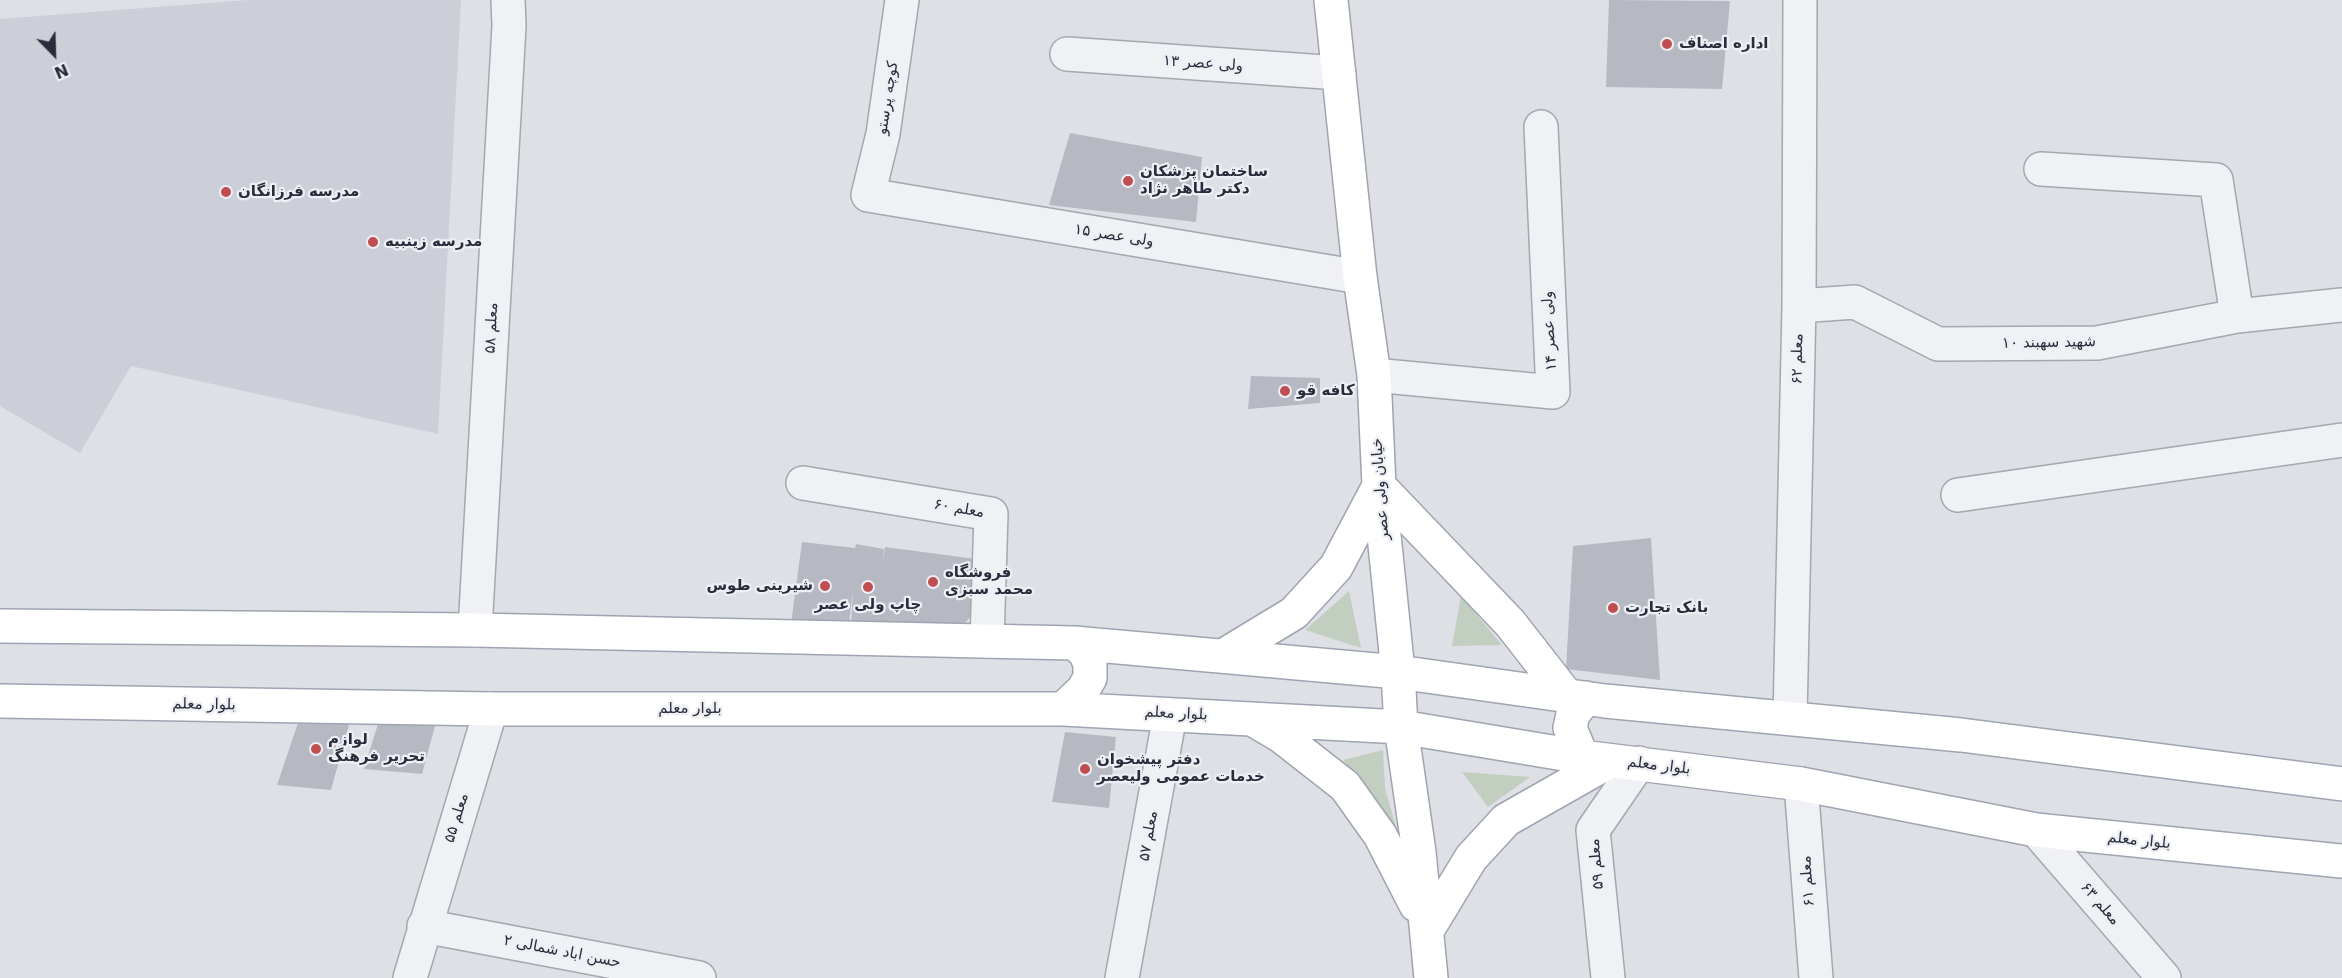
<!DOCTYPE html>
<meta charset="utf-8">
<style>
body{margin:0}
#map{position:relative;width:2342px;height:978px;overflow:hidden;background:#dee0e6;font-family:"DejaVu Sans",sans-serif}
canvas{display:block}
.north{position:absolute;left:24px;top:24px;width:60px;height:60px;-webkit-text-stroke:4px #edeff4;paint-order:stroke;rotate:157deg;font-size:16px;font-weight:700;line-height:24px;text-align:center;color:#292d3b}
.north::after{content:'';display:block;margin:auto;width:21px;height:27px;background:#292d3b;clip-path:polygon(50% 0,100% 100%,50% 72%,0 100%)}
</style>
<div id="map">
<canvas width="2342" height="978"></canvas>
<div class="north">N</div>
</div>
<script>
const ctx = document.querySelector('canvas').getContext('2d');
ctx.lineJoin = 'round';
function fillPath(path, color) { ctx.fillStyle = color; ctx.fill(path, 'evenodd'); }
const poly = rows => new Path2D(rows.map(r => 'M' + r).join(''));
function strokePath(path, color, width, dash) { ctx.strokeStyle = color; ctx.lineWidth = width; ctx.lineCap = dash ? 'butt' : 'round'; ctx.setLineDash(dash || []); ctx.stroke(path); }
function write(font, color, halo, rows, align = 'center') {
  ctx.font = font + ' "DejaVu Sans",Cairo,sans-serif'; ctx.lineWidth = 4.5; ctx.setLineDash([]); ctx.textBaseline = 'middle'; ctx.strokeStyle = halo; ctx.fillStyle = color; for (const [text, x, y, turn = 0] of rows) {
    ctx.save(); ctx.translate(x, y); ctx.rotate((+turn || 0) * Math.PI / 180); ctx.textAlign = isNaN(turn) ? turn : align; if (halo) ctx.strokeText(text, 0, 0); ctx.fillText(text, 0, 0); ctx.restore();
  }
}
fillPath(poly([
 [248,0,461,0,438,434,131,366,80,453,0,406,0,19]
]), '#cccfd7');
fillPath(poly([
 [1349,591,1361,648,1305,630],
 [1461,596,1502,645,1452,646],
 [1383,750,1385,788,1397,830,1343,760],
 [1462,772,1530,777,1488,807]
]), '#c2cfc0');
fillPath(poly([
 [1609,0,1730,1,1722,89,1606,87],
 [1070,133,1202,157,1196,222,1049,205],
 [1251,376,1320,378,1320,403,1248,409],
 [1651,538,1660,680,1566,669,1573,546],
 [802,542,855,548,856,544,884,549,883,562,885,547,983,560,980,605,965,623,851,625,853,589,849,624,791,624],
 [302,711,352,714,331,790,277,785],
 [382,711,438,715,422,774,364,769],
 [1065,732,1116,737,1109,808,1052,802]
]), '#b6b9c2');
const minor = poly([
 [902,0,883,134,868,195,1360,277],
 [1067,54,1339,73],
 [2041,169,2216,180,2237,316],
 [1799,306,1855,302,1938,344,2097,343,2237,316,2342,305],
 [1374,375,1553,392,1541,127],
 [803,483,991,514,987,641],
 [1958,495,2342,440],
 [475,630,509,26,508,0],
 [1790,718,1799,306,1800,0],
 [1801,784,1816,978],
 [2036,830,2164,978],
 [424,926,699,978],
 [410,978,491,709],
 [1122,978,1170,715],
 [1608,978,1593,830,1639,763]
]);
const major = poly([
 [1331,0,1360,277,1374,375,1379,486,1398,672,1401,727,1419,852,1431,978],
 [0,626,475,630,1074,643,1398,672,1605,701,1961,735,2342,784],
 [1223,656,1294,613,1336,567,1379,486,1510,623,1567,696],
 [0,701,491,709,1063,709,1401,727,1582,757,1801,784,2036,830,2342,861],
 [1063,709,1083,690,1090,678,1090,664,1085,652,1074,643],
 [1254,720,1281,736,1345,786,1380,835,1416,905],
 [1582,757,1570,728,1573,714,1586,698],
 [1428,929,1471,858,1506,820,1610,761]
]);
strokePath(minor, '#a4a7af', 36);
strokePath(major, '#9ea4b1', 36);
strokePath(minor, '#f0f1f5', 33);
strokePath(major, '#fff', 33);
for (const [x, y, r, color] of [
 [1667,44,6,"#c04e51"],
 [1128,181,6,"#c04e51"],
 [226,192,6,"#c04e51"],
 [373,242,6,"#c04e51"],
 [1285,391,6,"#c04e51"],
 [933,582,6,"#c04e51"],
 [825,586,6,"#c04e51"],
 [868,587,6,"#c04e51"],
 [1613,608,6,"#c04e51"],
 [316,749,6,"#c04e51"],
 [1085,769,6,"#c04e51"]
]) { const dot = new Path2D(); dot.arc(x, y, r, 0, 2 * Math.PI); ctx.fillStyle = color; ctx.fill(dot); strokePath(dot, '#edeff4', 2); }
write('bold 15px', '#292d3b', '#edeff4', [
 ["اداره اصناف",1679,44],
 ["ساختمان پزشکان",1140,172],
 ["دکتر طاهر نژاد",1140,189],
 ["مدرسه فرزانگان",238,192],
 ["مدرسه زینبیه",385,242],
 ["کافه قو",1297,391],
 ["فروشگاه",945,573],
 ["محمد سبزی",945,590],
 ["شیرینی طوس",813,586,"right"],
 ["چاپ ولی عصر",868,605,"center"],
 ["بانک تجارت",1625,608],
 ["لوازم",328,740],
 ["تحریر فرهنگ",328,757],
 ["دفتر پیشخوان",1097,760],
 ["خدمات عمومی ولیعصر",1097,777]
], 'left');
write('15px', '#292d3b', '#edeff4', [
 ["ولی عصر ۱۳",1203,64,4],
 ["کوچه پرستو",888,98,-81],
 ["ولی عصر ۱۵",1114,236,9],
 ["معلم ۵۸",492,328,-87],
 ["ولی عصر ۱۴",1550,331,-93],
 ["شهید سهبند ۱۰",2049,343,-1],
 ["معلم ۶۲",1798,359,-89],
 ["خیابان ولی عصر",1381,489,-94],
 ["معلم ۶۰",959,509,10],
 ["بلوار معلم",204,705,1],
 ["بلوار معلم",690,709],
 ["بلوار معلم",1176,714,3],
 ["بلوار معلم",1659,766,7],
 ["معلم ۵۵",457,818,-73],
 ["معلم ۵۷",1149,836,-80],
 ["بلوار معلم",2139,841,6],
 ["معلم ۵۹",1597,864,-95],
 ["معلم ۶۱",1808,881,-94],
 ["معلم ۶۳",2100,904,49],
 ["حسن اباد شمالی ۲",562,952,11]
]);
</script>
